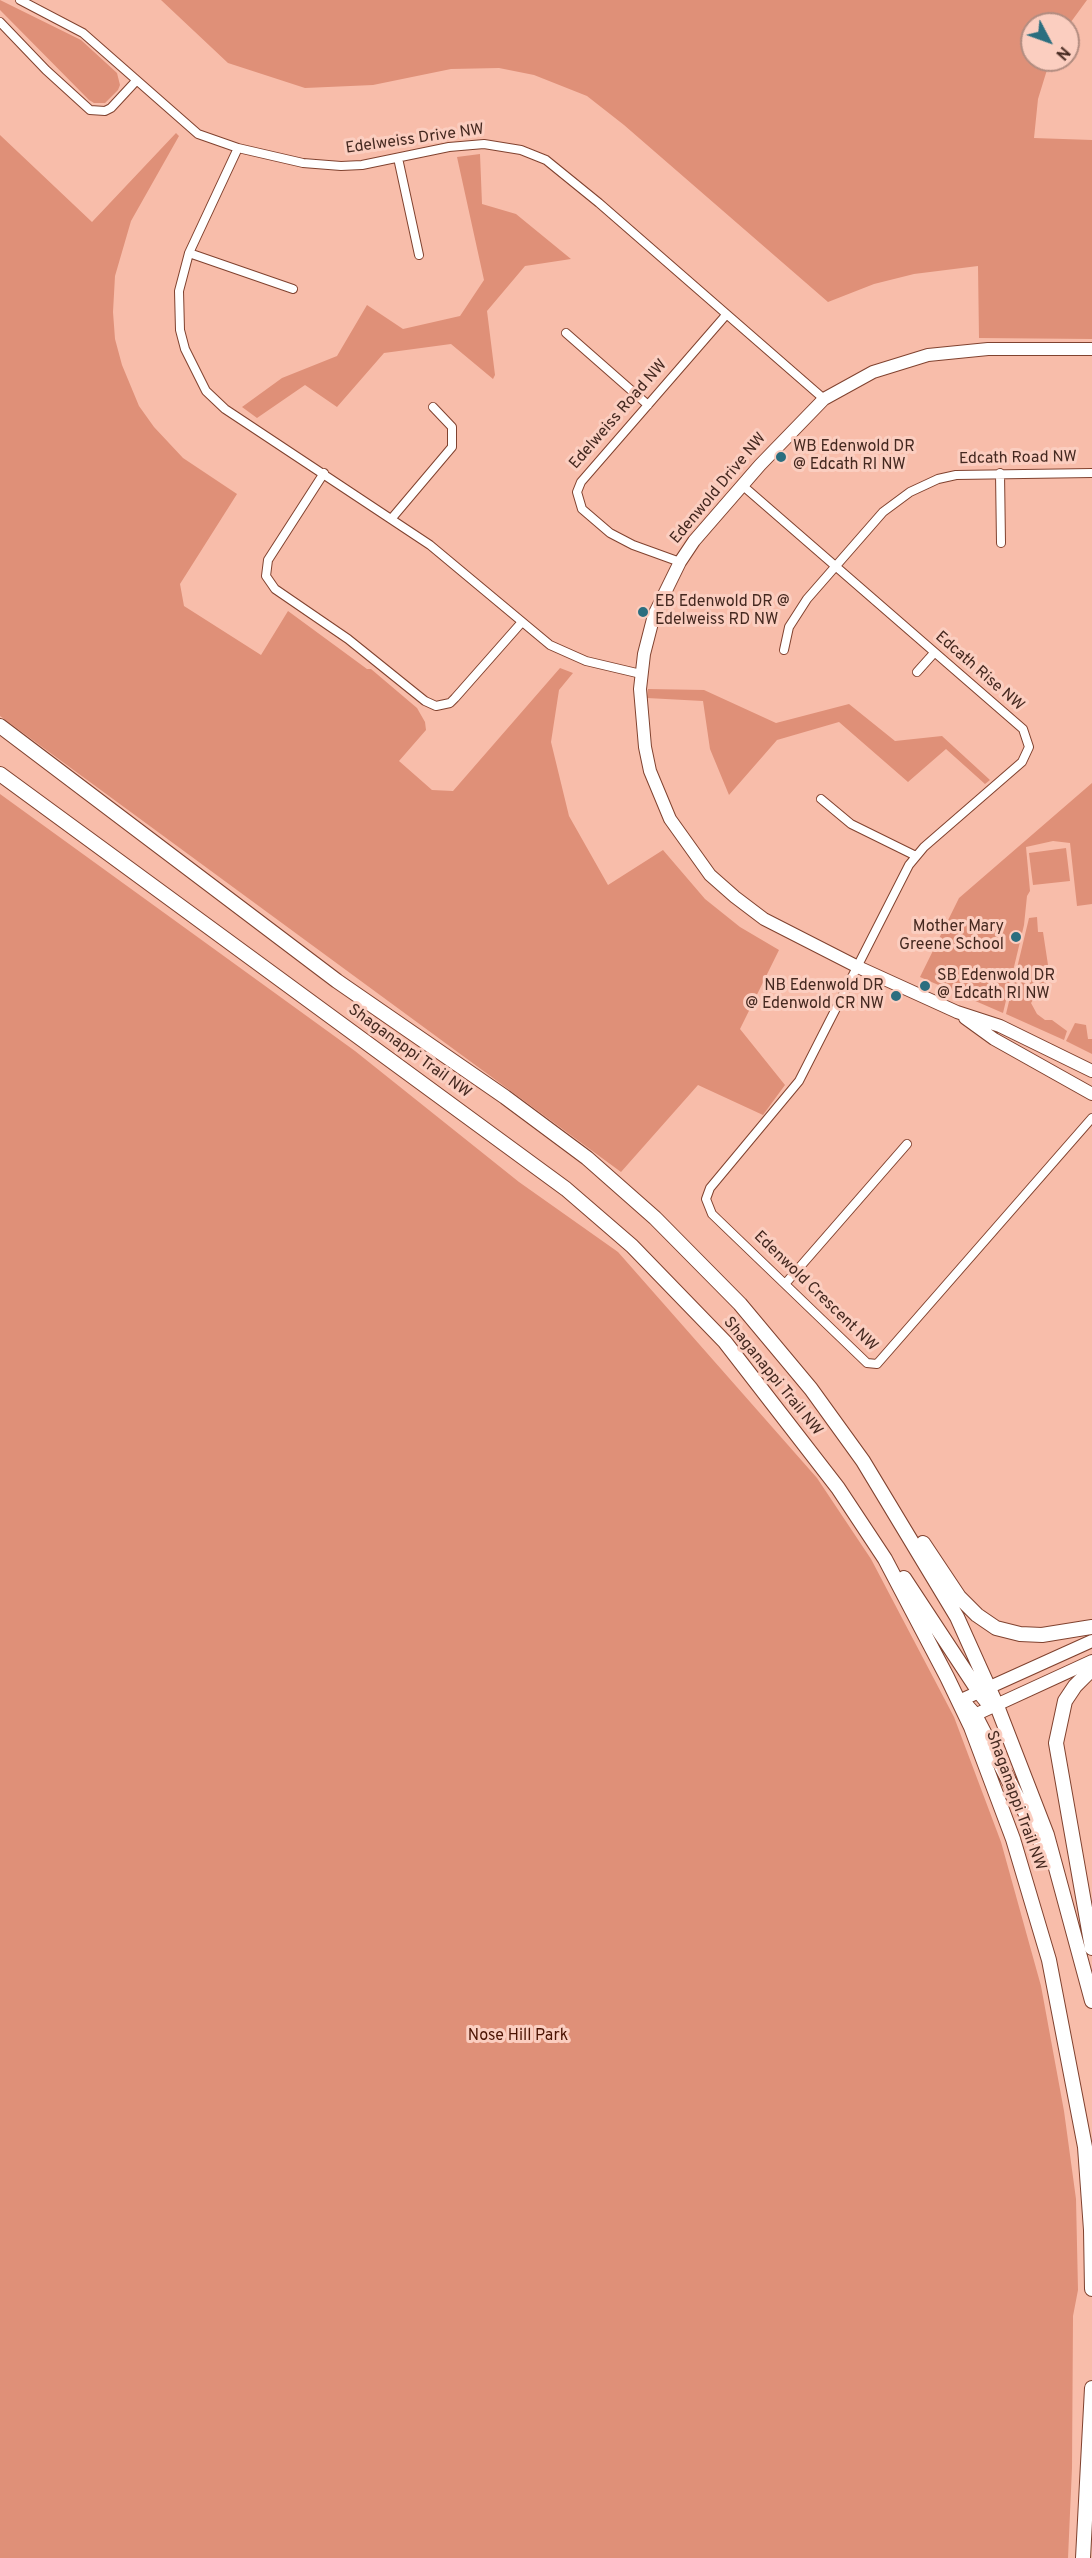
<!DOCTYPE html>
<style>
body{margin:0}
#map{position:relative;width:1092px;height:2558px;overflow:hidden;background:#f8bdaa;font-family:Overpass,sans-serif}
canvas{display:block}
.north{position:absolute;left:1020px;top:12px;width:60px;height:60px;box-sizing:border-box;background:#fbcec0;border:2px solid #b28c80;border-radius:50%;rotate:131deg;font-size:16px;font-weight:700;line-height:24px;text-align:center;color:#452920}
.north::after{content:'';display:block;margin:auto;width:21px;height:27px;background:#2b6e7f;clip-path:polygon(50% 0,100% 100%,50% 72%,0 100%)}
</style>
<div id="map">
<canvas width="1092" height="2558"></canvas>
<div class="north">N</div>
</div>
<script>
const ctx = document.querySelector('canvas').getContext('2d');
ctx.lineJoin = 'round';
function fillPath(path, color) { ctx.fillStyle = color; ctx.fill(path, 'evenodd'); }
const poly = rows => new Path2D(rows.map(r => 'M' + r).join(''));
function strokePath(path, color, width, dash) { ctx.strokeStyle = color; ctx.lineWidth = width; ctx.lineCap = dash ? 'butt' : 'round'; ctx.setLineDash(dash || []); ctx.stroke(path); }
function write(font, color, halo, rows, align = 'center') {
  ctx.font = font + ' Overpass,sans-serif'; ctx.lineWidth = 6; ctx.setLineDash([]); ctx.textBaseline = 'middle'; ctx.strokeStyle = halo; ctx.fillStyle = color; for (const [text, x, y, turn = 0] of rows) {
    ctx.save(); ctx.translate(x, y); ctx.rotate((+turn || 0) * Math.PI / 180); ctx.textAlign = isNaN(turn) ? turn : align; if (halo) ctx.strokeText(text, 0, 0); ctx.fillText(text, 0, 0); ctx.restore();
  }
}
fillPath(poly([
 [0,0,81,40,117,73,120,85,118,90,105,103,94,103,89,100,0,10],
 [161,0,1087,0,1068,26,1068,24,1032,24,1032,60,1050,60,1038,99,1034,138,1092,140,1092,339,979,338,978,266,914,274,874,284,828,302,624,125,587,96,534,75,499,68,451,69,373,85,305,88,228,63],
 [176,133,179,136,131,221,115,276,113,312,115,339,122,365,139,406,154,427,183,458,237,494,180,584,184,606,261,655,288,611,367,669,371,669,417,708,425,722,426,730,399,761,432,790,453,791,560,668,573,673,559,690,551,742,569,816,608,885,663,850,705,899,740,927,779,950,740,1029,785,1085,763,1115,698,1085,621,1172,0,716,0,135,92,222],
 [480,154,482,204,516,214,571,259,525,266,487,311,495,375,493,379,451,344,384,353,337,407,305,385,257,418,242,407,282,378,337,356,367,305,403,329,460,316,484,280,457,157],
 [648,689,704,690,776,723,849,704,895,741,942,736,990,780,985,784,946,749,908,782,839,722,777,740,729,795,710,749,703,701,647,698],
 [1092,783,1092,904,1077,906,1070,843,1053,841,1026,847,1030,891,1027,896,1024,925,1003,1013,920,977,959,898],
 [0,794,355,1051,519,1182,618,1252,817,1478,871,1559,954,1717,1001,1842,1041,1986,1064,2111,1076,2199,1078,2290,1073,2316,1072,2468,1068,2558,0,2558],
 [1066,848,1070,881,1033,885,1029,853],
 [1037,917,1038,932,1043,932,1050,978,1042,989,1038,986,1031,994,1035,997,1031,1003,1037,1014,1045,1020,1052,1020,1067,1031,1064,1040,1006,1014,1029,918],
 [1075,1023,1086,1025,1088,1039,1092,1039,1092,1054,1066,1041]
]), '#df9078');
const street = poly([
 [20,0,83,33,198,134,238,148],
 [0,22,46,70,90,110,105,111,111,108,136,81],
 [398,158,419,255],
 [189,253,293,289],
 [566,333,648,405],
 [324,473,268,560,266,576,275,589,348,639,425,701,436,706,450,703,455,698,522,622],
 [1000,473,1001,543],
 [742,485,1023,729,1029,747,1022,762,924,847,909,865,799,1081,710,1188,706,1199,712,1214,867,1363,877,1364,1092,1118],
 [392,518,452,447,452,427,433,407],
 [680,562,633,545,610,533,582,509,577,492,581,482,726,315],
 [784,650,789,627,807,599,883,512,910,492,938,479,956,475,1092,473],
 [917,672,934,653],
 [641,674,586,661,550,645,430,545,225,409,206,391,185,349,180,330,179,291,189,253,238,148,303,163,341,166,362,165,449,147,484,144,521,150,546,160,599,203,824,399],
 [821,799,851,824,916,856],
 [785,1284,907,1144]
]);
const secondary = poly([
 [1092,349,988,349,928,355,873,372,824,399,760,465,694,541,680,562,654,615,644,654,640,689,645,747,650,771,670,819,710,875,735,897,764,919,858,967,957,1012,1000,1026,1092,1071],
 [965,1018,994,1039,1092,1094],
 [959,1701,1092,1641],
 [968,1718,1092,1661]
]);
const primary = poly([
 [0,726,337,981,505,1097,587,1158,655,1218,740,1304,811,1389,863,1461,957,1617,997,1706,1047,1835,1092,2001],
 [0,774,566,1189,632,1246,725,1342,838,1488,885,1559,947,1677,971,1727,1013,1839,1049,1960,1085,2147,1091,2230,1092,2289],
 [923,1543,959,1597,977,1615,996,1628,1020,1634,1042,1635,1092,1627],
 [904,1578,979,1692,988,1703,997,1706],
 [1092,1669,1075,1686,1065,1701,1056,1743,1092,1948],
 [966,1705,975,1715,1046,1853],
 [1083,2558,1092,2388]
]);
strokePath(street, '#80422f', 10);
strokePath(secondary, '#80422f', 14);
strokePath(primary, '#80422f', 16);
strokePath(street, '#fff', 8);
strokePath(secondary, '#fff', 12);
strokePath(primary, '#fff', 14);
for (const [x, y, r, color] of [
 [781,457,6,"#2b6e7f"],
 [643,612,6,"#2b6e7f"],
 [1016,937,6,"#2b6e7f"],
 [925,986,6,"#2b6e7f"],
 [896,996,6,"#2b6e7f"]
]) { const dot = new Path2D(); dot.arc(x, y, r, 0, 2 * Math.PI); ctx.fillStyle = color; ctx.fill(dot); strokePath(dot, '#fbcec0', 2); }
write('16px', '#452920', '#fbcec0', [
 ["Edelweiss Drive NW",415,140,-8],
 ["Edelweiss Road NW",619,415,-49],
 ["Edcath Road NW",1018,459,-1],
 ["Edenwold Drive NW",719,489,-50],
 ["Edcath Rise NW",979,672,41],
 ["Shaganappi Trail NW",409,1052,36],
 ["Edenwold Crescent NW",815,1292,44],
 ["Shaganappi Trail NW",772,1377,51],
 ["Shaganappi Trail NW",1015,1801,70]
]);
write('16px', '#452920', '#fbcec0', [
 ["WB Edenwold DR",793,448],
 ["@ Edcath RI NW",793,466],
 ["EB Edenwold DR @",655,603],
 ["Edelweiss RD NW",655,621],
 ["Mother Mary",1004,928,"right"],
 ["Greene School",1004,946,"right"],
 ["SB Edenwold DR",937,977],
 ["@ Edcath RI NW",937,995],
 ["NB Edenwold DR",884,987,"right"],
 ["@ Edenwold CR NW",884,1005,"right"]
], 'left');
write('16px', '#4c1403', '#fbcec0', [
 ["Nose Hill Park",518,2037]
]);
</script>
